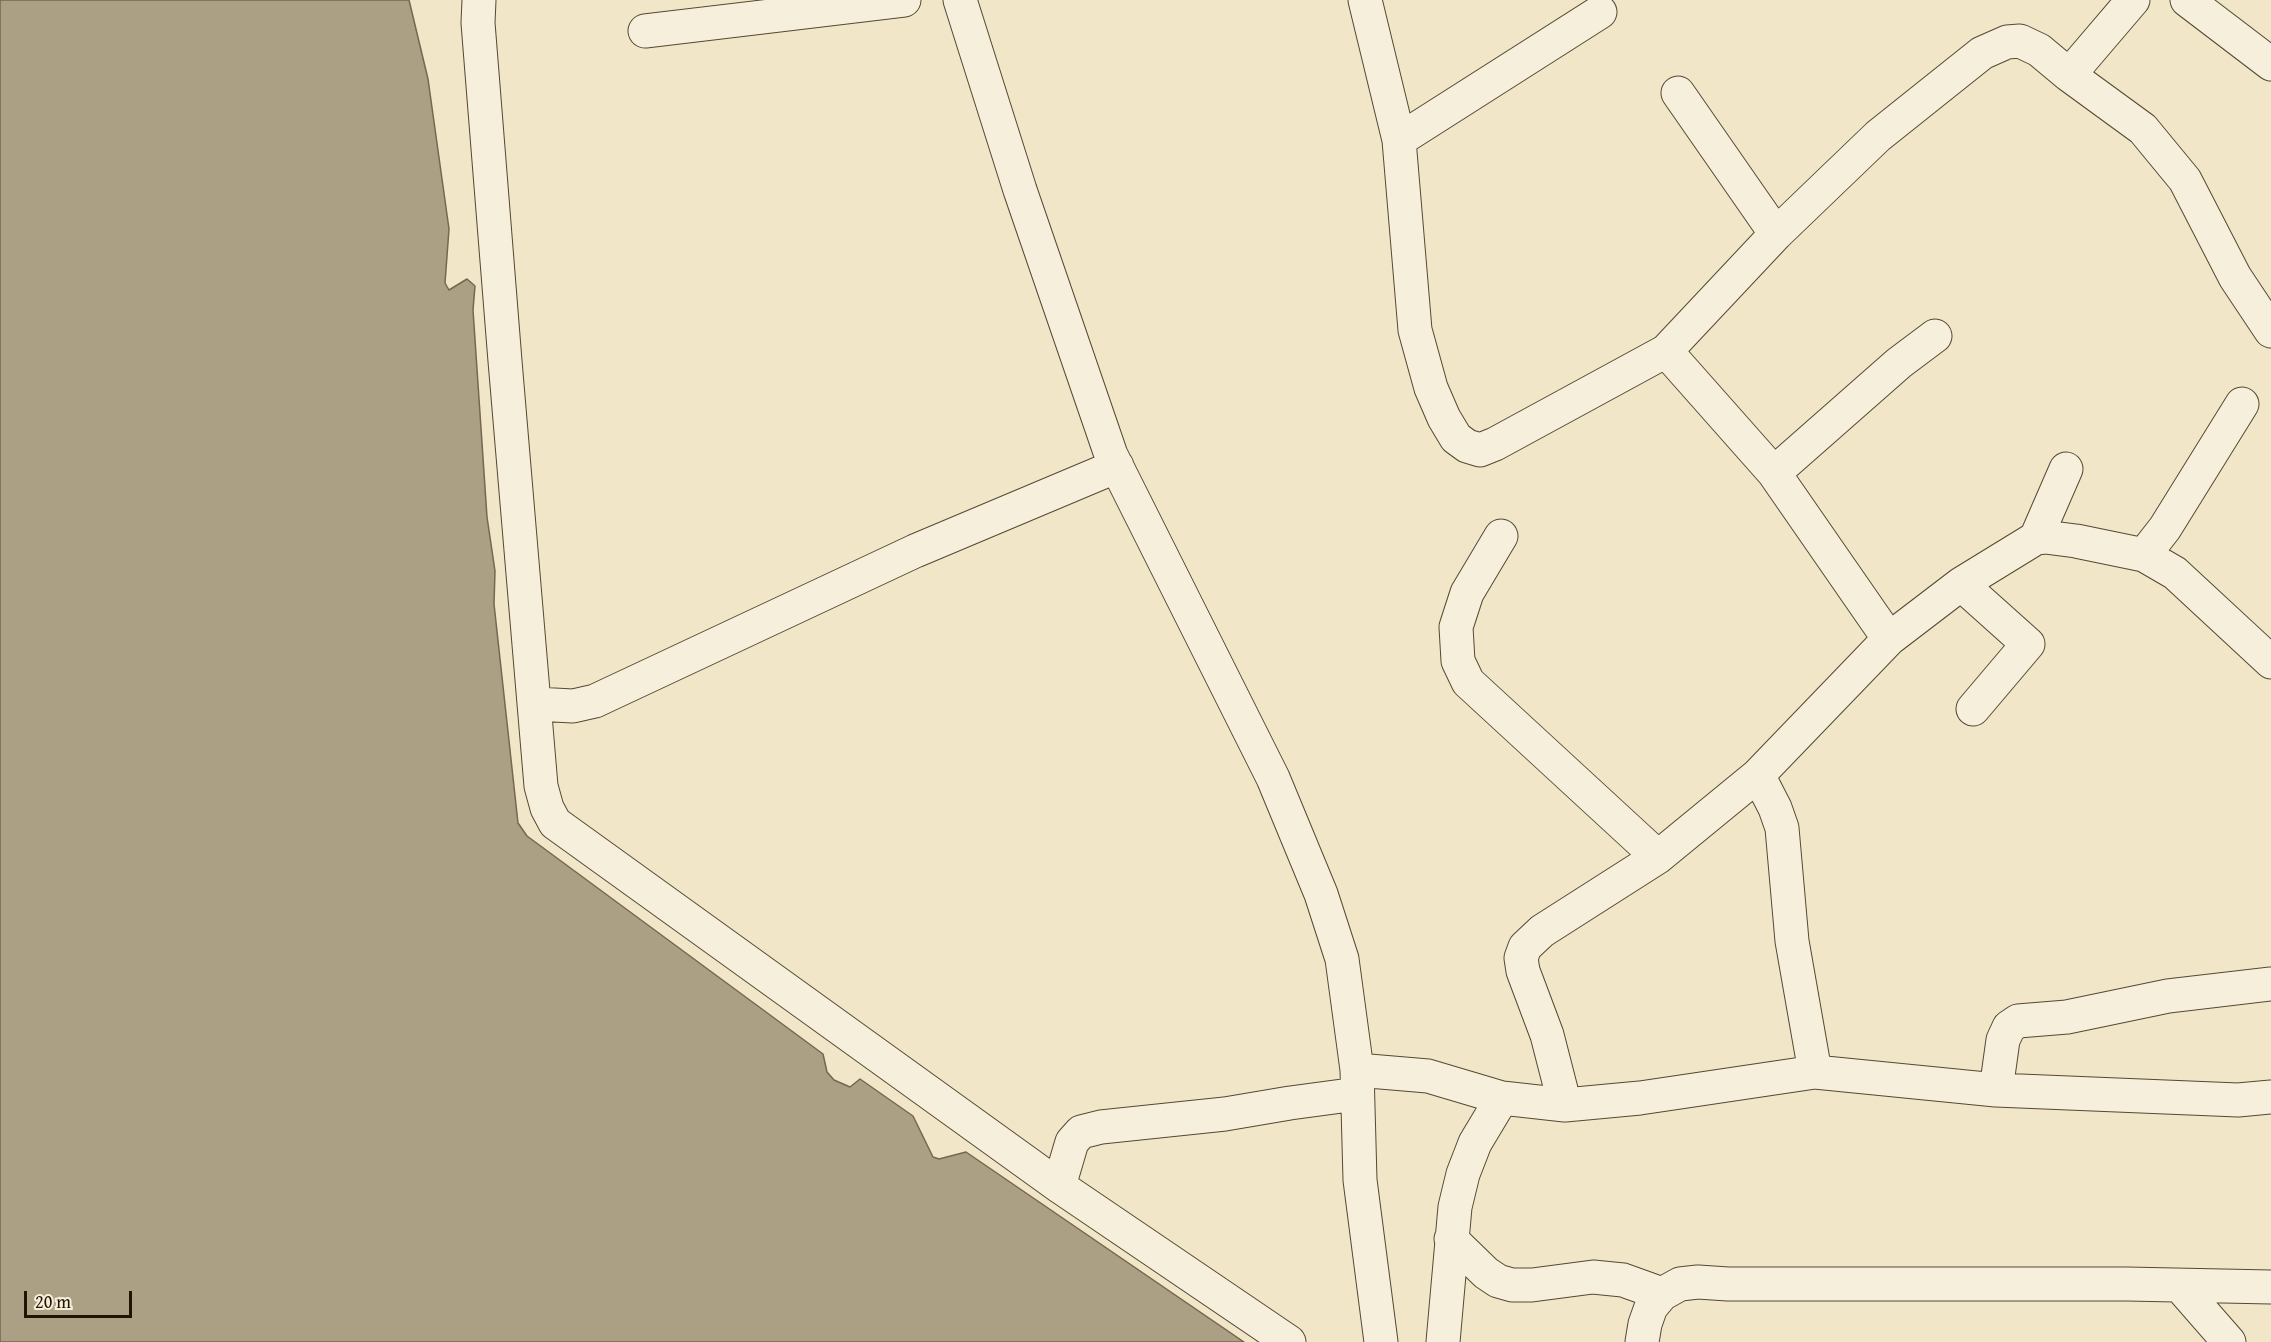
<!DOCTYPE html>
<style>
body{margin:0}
#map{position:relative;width:2271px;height:1342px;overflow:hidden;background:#f1e6c8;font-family:"Gentium Book Plus",serif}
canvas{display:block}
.scale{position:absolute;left:24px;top:1291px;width:108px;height:27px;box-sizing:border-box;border:3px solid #231401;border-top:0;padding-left:8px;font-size:18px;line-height:21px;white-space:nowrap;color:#231401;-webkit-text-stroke:4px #f6efdb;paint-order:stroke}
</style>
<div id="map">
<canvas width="2271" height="1342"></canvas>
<div class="scale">20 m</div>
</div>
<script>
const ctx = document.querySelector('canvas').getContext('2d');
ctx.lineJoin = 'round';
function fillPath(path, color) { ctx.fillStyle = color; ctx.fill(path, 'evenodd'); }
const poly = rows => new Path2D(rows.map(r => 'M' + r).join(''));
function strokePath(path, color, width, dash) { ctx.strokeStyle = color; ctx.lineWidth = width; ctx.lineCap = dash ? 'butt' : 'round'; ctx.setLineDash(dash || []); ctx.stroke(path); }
const water = poly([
 [0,0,409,0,428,79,449,229,445,283,449,290,467,279,475,286,473,310,487,517,495,571,494,604,518,823,527,836,823,1054,827,1072,834,1080,850,1087,860,1079,913,1116,933,1157,939,1159,966,1152,1244,1342,0,1342,0,0]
]);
fillPath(water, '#ab9f84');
strokePath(water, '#756750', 1.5);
const minor = poly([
 [479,0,478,23,505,361,541,786,547,808,555,823,1059,1186,1289,1342],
 [960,0,1020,190,1111,455,1273,778,1321,894,1342,959,1357,1070,1360,1180,1381,1342],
 [1365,0,1399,140,1415,330,1431,388,1444,418,1456,438,1467,446,1480,450,1495,444,1666,351,1776,234,1878,136,1982,53,2007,42,2020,41,2039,50,2069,75,2143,129,2185,180,2235,277,2271,331],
 [2187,0,2271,64],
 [645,31,904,0],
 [2069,75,2133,0],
 [1678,93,1776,234],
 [1399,140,1600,12],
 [1666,351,1774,473,1889,639],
 [1774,473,1899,363,1935,336],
 [1501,536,1467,593,1456,627,1458,661,1468,682,1658,857],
 [2036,538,2066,469],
 [2144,555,2165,528,2242,404],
 [1961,584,2028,644,1973,709],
 [535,704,573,706,595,701,915,551,1117,466],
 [1758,775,1775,808,1782,828,1792,941,1815,1072],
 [1357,1070,1428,1076,1502,1098,1565,1105,1640,1098,1815,1072,1996,1090,2238,1100,2271,1097],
 [1996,1090,2003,1040,2009,1027,2018,1021,2067,1017,2168,996,2271,984],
 [1565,1105,1547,1035,1523,971,1521,958,1525,947,1542,931,1658,857,1758,775,1889,639,1961,584,2036,538,2045,537,2076,541,2144,555,2175,573,2271,662],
 [1059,1186,1072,1142,1081,1132,1101,1127,1225,1114,1290,1103,1357,1094],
 [1451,1239,1486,1273,1498,1281,1512,1285,1532,1285,1593,1277,1623,1280,1662,1294],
 [2180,1286,2229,1342],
 [1443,1342,1455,1207,1463,1174,1475,1143,1502,1098],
 [1642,1342,1645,1324,1651,1307,1662,1294,1680,1284,1698,1282,1728,1284,2127,1284,2271,1287]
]);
strokePath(minor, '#564833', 35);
strokePath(minor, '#f6efdb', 33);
</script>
